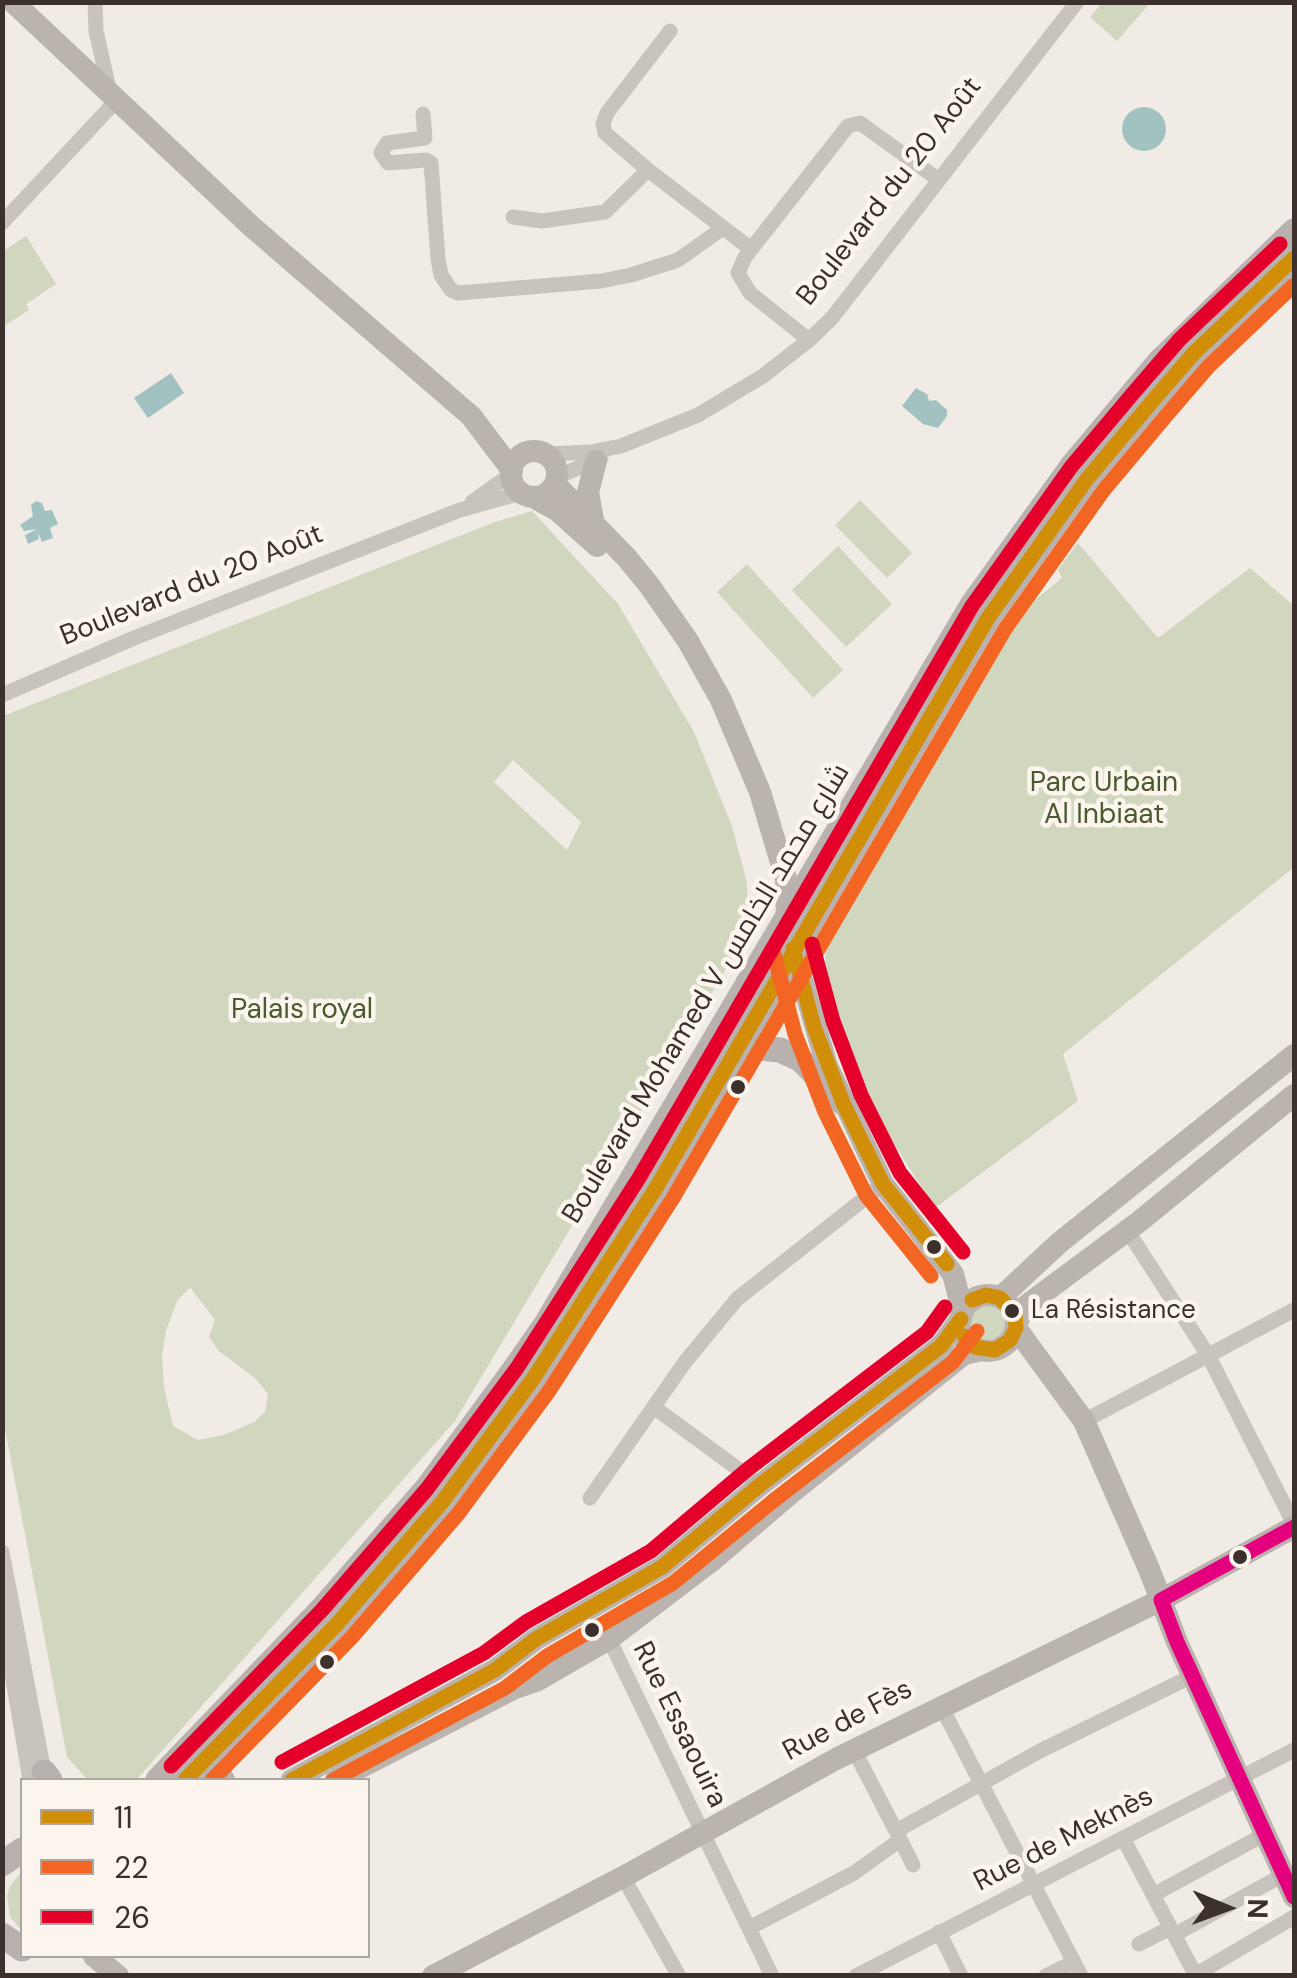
<!DOCTYPE html>
<meta charset="utf-8">
<style>
body{margin:0}
#map{position:relative;width:1297px;height:1978px;overflow:hidden;background:#f0ebe5;font-family:"DM Sans",sans-serif}
canvas{display:block}
.frame{position:absolute;inset:0;border:5px solid #3b302b;pointer-events:none}
.legend{position:absolute;left:20px;top:1778px;width:350px;height:180px;box-sizing:border-box;background:#fbf5ee;border:2px solid #aea6a0;margin:0;padding:12px 18px;list-style:none;font-size:30px;color:#3b302b}
.legend li{display:flex;align-items:center;gap:20px;height:50px}
.legend b{width:50px;border:2px solid #aea6a0}
.north{position:absolute;left:1177px;top:1858px;width:100px;height:100px;-webkit-text-stroke:8px #fbf5ee;paint-order:stroke;rotate:91deg;font-size:28px;font-weight:700;line-height:40px;text-align:center;color:#3b302b}
.north::after{content:'';display:block;margin:auto;width:35px;height:45px;background:#3b302b;clip-path:polygon(50% 0,100% 100%,50% 72%,0 100%)}
</style>
<div id="map">
<canvas width="1297" height="1978"></canvas>
<div class="frame"></div>
<ul class="legend">
<li><b style="height:12px;background:#d18e09"></b>11</li>
<li><b style="height:12px;background:#f26522"></b>22</li>
<li><b style="height:12px;background:#e4002b"></b>26</li>
</ul>
<div class="north">N</div>
</div>
<script>
const ctx = document.querySelector('canvas').getContext('2d');
ctx.lineJoin = 'round';
function fillPath(path, color) { ctx.fillStyle = color; ctx.fill(path, 'evenodd'); }
const poly = rows => new Path2D(rows.map(r => 'M' + r).join(''));
function strokePath(path, color, width, dash) { ctx.strokeStyle = color; ctx.lineWidth = width; ctx.lineCap = dash ? 'butt' : 'round'; ctx.setLineDash(dash || []); ctx.stroke(path); }
function write(font, color, halo, rows, align = 'center') {
  ctx.font = font + ' "DM Sans",Cairo,sans-serif'; ctx.lineWidth = 9; ctx.setLineDash([]); ctx.textBaseline = 'middle'; ctx.strokeStyle = halo; ctx.fillStyle = color; for (const [text, x, y, turn = 0] of rows) {
    ctx.save(); ctx.translate(x, y); ctx.rotate((+turn || 0) * Math.PI / 180); ctx.textAlign = isNaN(turn) ? turn : align; if (halo) ctx.strokeText(text, 0, 0); ctx.fillText(text, 0, 0); ctx.restore();
  }
}
fillPath(poly([
 [1103,2,1150,2,1150,3,1117,41,1090,17],
 [26,236,56,284,26,304,29,310,3,327,3,251],
 [860,500,912,553,887,578,835,525],
 [532,511,618,604,694,732,732,826,747,883,748,915,744,939,455,1421,136,1780,88,1780,67,1757,3,1418,3,716,495,522],
 [513,760,581,822,567,850,494,782],
 [190,1287,215,1320,209,1337,219,1351,255,1378,268,1394,265,1412,254,1422,224,1435,198,1440,173,1426,164,1388,162,1355,166,1331,177,1301],
 [1078,543,1158,638,1250,568,1294,606,1294,867,1063,1054,1078,1101,935,1208,873,1111,841,1034,825,973,826,943,832,926,883,837,1025,608,1062,578,1058,570],
 [838,546,892,604,846,647,792,590],
 [747,564,843,670,813,698,717,592],
 '967 1323a22 22 0 1 1 44 0a22 22 0 1 1-44 0Z',
 [22,1871,22,1931,10,1917,7,1896,10,1886]
]), '#d1d6bf');
fillPath(poly([
 '1122 129a22 22 0 1 1 44 0a22 22 0 1 1-44 0Z',
 [171,373,184,393,148,418,134,398],
 [916,388,927,394,929,401,936,400,947,410,947,416,938,428,923,424,902,406],
 [36,501,42,503,45,511,52,510,58,524,50,528,53,538,42,542,38,532,39,539,28,544,25,535,37,529,24,531,20,525,33,516,31,505]
]), '#a1c2c1');
strokePath(poly([
 [95,2,96,31,110,93],
 [423,114,425,138,387,143,381,153,388,163,426,160,431,163,438,259,441,275,451,290,458,293,601,281,631,275,678,260,723,228],
 [648,170,605,133,603,124,607,113,670,31],
 [513,217,542,221,605,212,648,170,751,249],
 [2,223,117,100],
 [809,340,750,293,738,273,745,257,848,126,860,123,939,180],
 [546,454,591,452,621,446,698,415,763,376,809,340,832,318,1077,2],
 [557,477,601,458],
 [472,502,511,474],
 [2,695,134,638,460,510,521,493],
 [1127,1230,1208,1355,1294,1524],
 [655,1408,760,1485],
 [1084,1421,1294,1310],
 [590,1498,685,1362,737,1299,883,1184],
 [2,1552,45,1777],
 [2,1615,30,1780],
 [609,1639,772,1976],
 [941,1706,1081,1976],
 [854,1750,896,1831,1040,1751,1192,1676],
 [898,1835,913,1865],
 [1123,1838,1196,1976],
 [623,1877,679,1976],
 [1153,1895,1267,1833],
 [749,1928,854,1873,900,1840],
 [939,1932,961,1976],
 [1174,1935,1285,1874],
 [1139,1944,1170,1928],
 [1195,1975,1294,1917],
 [856,1976,1294,1750],
 [1046,1976,1074,1962]
]), '#c9c3be', 15);
strokePath(poly([
 [13,2,251,226,471,416,512,470],
 '511 474a23 23 0 1 1 46 0a23 23 0 1 1-46 0Z',
 [555,484,627,558,649,585,688,641,721,700,760,792,786,879,787,919,793,949,827,1066,883,1184,953,1274,963,1312],
 [533,497,558,511,597,546],
 [593,520,588,492,596,461],
 '960 1323a28 28 0 1 1 56 0a28 28 0 1 1-56 0Z',
 [1000,1298,1059,1243,1294,1055],
 [1016,1323,1027,1305,1140,1221,1294,1095],
 [1016,1328,1084,1421,1149,1569,1177,1642,1294,1897],
 [209,1755,224,1780],
 [292,1780,495,1670,536,1639,662,1567,760,1485,941,1346,961,1319],
 [336,1780,515,1688,538,1680,609,1639,714,1559,791,1493,964,1354,982,1350],
 [94,1956,118,1976],
 [433,1976,623,1877,836,1759,1161,1600,1294,1527]
]), '#bab3ae', 22);
strokePath(poly([
 [737,1046,780,1050,800,1059,843,1103],
 [44,1772,50,1780],
 [158,1780,322,1609,428,1487,514,1370,546,1324,972,605,1072,466,1159,362,1294,231],
 [185,1780,337,1624,443,1501,533,1379,656,1188,988,618,1087,479,1150,404,1194,353,1294,258],
 [2,1864,22,1850],
 [2,1935,22,1949]
]), '#b8b1ad', 25);
strokePath(poly([
 [793,949,814,1027,843,1103,883,1184,947,1264],
 [964,1336,975,1347,995,1350,1010,1340,1016,1328,1015,1314,1000,1298,986,1295,972,1300],
 [185,1780,337,1624,443,1501,533,1379,656,1188,988,618,1087,479,1150,404,1194,353,1294,258],
 [292,1780,495,1670,536,1639,662,1567,760,1485,941,1346,961,1319]
]), '#d18e09', 15);
strokePath(poly([
 [774,954,795,1034,825,1112,866,1195,931,1276],
 [212,1780,352,1637,458,1514,549,1391,673,1198,1005,629,1103,491,1165,417,1208,367,1294,285],
 [333,1780,505,1688,547,1656,673,1583,773,1501,953,1362,977,1331]
]), '#f26522', 15);
strokePath(poly([
 [812,944,833,1021,861,1095,900,1173,963,1252],
 [282,1762,484,1653,526,1622,651,1551,748,1469,927,1332,945,1307],
 [171,1766,322,1610,427,1489,517,1368,639,1178,972,606,1071,467,1135,391,1180,339,1280,244]
]), '#e4002b', 15);
strokePath(poly([
 [1161,1600,1177,1642,1294,1897],
 [1161,1600,1294,1527]
]), '#e5007d', 15);
for (const [x, y, r, color] of [
 [738,1087,9,"#3b302b"],
 [934,1247,9,"#3b302b"],
 [1012,1311,9,"#3b302b"],
 [1240,1557,9,"#3b302b"],
 [592,1630,9,"#3b302b"],
 [327,1662,9,"#3b302b"]
]) { const dot = new Path2D(); dot.arc(x, y, r, 0, 2 * Math.PI); ctx.fillStyle = color; ctx.fill(dot); strokePath(dot, '#fbf5ee', 4); }
write('26px', '#3b302b', '#fbf5ee', [
 ["La Résistance",1031,1311]
], 'left');
write('28px', '#3b302b', '#fbf5ee', [
 ["Boulevard du 20 Août",890,192,-52],
 ["Boulevard du 20 Août",192,586,-22],
 ["Boulevard Mohamed V شارع محمد الخامس",707,994,-59],
 ["Rue de Fès",848,1721,-28],
 ["Rue Essaouira",679,1725,64],
 ["Rue de Meknès",1064,1840,-27]
]);
write('28px', '#4a5a2e', '#fbf5ee', [
 ["Parc Urbain",1104,784],
 ["Al Inbiaat",1104,816],
 ["Palais royal",302,1011]
]);
</script>
